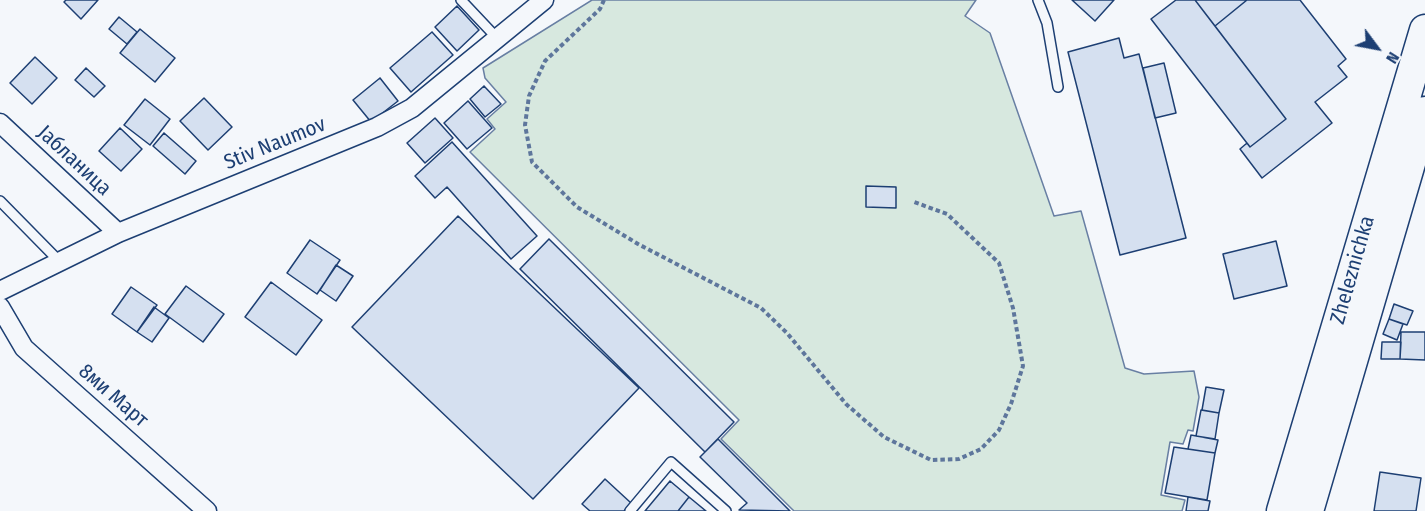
<!DOCTYPE html>
<meta charset="utf-8">
<style>
body{margin:0}
#map{position:relative;width:1425px;height:511px;overflow:hidden;background:#f4f7fb;font-family:"Fira Sans Condensed",sans-serif}
canvas{display:block}
.north{position:absolute;left:1347px;top:18px;width:60px;height:60px;-webkit-text-stroke:4px #f4f7fb;paint-order:stroke;rotate:122deg;font-size:16px;font-weight:700;line-height:24px;text-align:center;color:#1d3f73}
.north::after{content:'';display:block;margin:auto;width:21px;height:27px;background:#1d3f73;clip-path:polygon(50% 0,100% 100%,50% 72%,0 100%)}
</style>
<div id="map">
<canvas width="1425" height="511"></canvas>
<div class="north">N</div>
</div>
<script>
const ctx = document.querySelector('canvas').getContext('2d');
ctx.lineJoin = 'round';
function fillPath(path, color) { ctx.fillStyle = color; ctx.fill(path, 'evenodd'); }
const poly = rows => new Path2D(rows.map(r => 'M' + r).join(''));
function strokePath(path, color, width, dash) { ctx.strokeStyle = color; ctx.lineWidth = width; ctx.lineCap = dash ? 'butt' : 'round'; ctx.setLineDash(dash || []); ctx.stroke(path); }
function write(font, color, halo, rows, align = 'center') {
  ctx.font = font + ' "Fira Sans Condensed",sans-serif'; ctx.lineWidth = 4.5; ctx.setLineDash([]); ctx.textBaseline = 'middle'; ctx.strokeStyle = halo; ctx.fillStyle = color; for (const [text, x, y, turn = 0] of rows) {
    ctx.save(); ctx.translate(x, y); ctx.rotate((+turn || 0) * Math.PI / 180); ctx.textAlign = isNaN(turn) ? turn : align; if (halo) ctx.strokeText(text, 0, 0); ctx.fillText(text, 0, 0); ctx.restore();
  }
}
const green = poly([
 [592,0,976,0,965,16,990,33,1054,216,1081,211,1125,368,1144,374,1194,371,1199,397,1193,431,1188,430,1183,444,1170,442,1161,495,1185,500,1182,511,794,511,721,439,739,420,470,152,495,129,487,119,506,102,485,78,483,68,592,0]
]);
fillPath(green, '#d7e8df');
strokePath(green, '#687fa3', 1.5);
const building = poly([
 [66,0,98,0,81,19,64,2,66,0],
 [1072,0,1114,0,1095,21,1072,0],
 [1176,0,1195,0,1286,119,1250,147,1151,19,1176,0],
 [1195,0,1247,0,1215,26,1195,0],
 [1247,0,1300,0,1346,59,1338,66,1347,77,1315,102,1332,123,1262,178,1240,149,1247,143,1250,147,1286,119,1215,26,1247,0],
 [457,6,479,30,457,51,435,27,457,6],
 [119,17,137,32,127,44,109,29,119,17],
 [140,29,175,58,155,82,120,53,140,29],
 [432,32,453,55,411,92,390,68,432,32],
 [1119,38,1124,58,1139,54,1186,238,1120,255,1068,52,1119,38],
 [35,57,57,78,32,104,10,83,35,57],
 [1164,63,1176,113,1155,118,1143,68,1164,63],
 [86,68,105,86,94,97,75,80,86,68],
 [380,78,398,101,371,122,353,100,380,78],
 [484,86,501,104,485,117,470,99,484,86],
 [204,98,232,127,208,150,180,121,204,98],
 [145,99,170,119,150,145,124,125,145,99],
 [468,101,492,128,467,149,444,123,468,101],
 [435,118,453,138,425,163,407,143,435,118],
 [120,128,142,149,121,171,99,151,120,128],
 [164,133,196,161,185,174,153,146,164,133],
 [452,142,537,236,511,259,447,187,435,198,415,176,452,142],
 [866,186,896,187,896,208,866,207,866,186],
 [458,216,639,388,533,499,352,327,458,216],
 [549,239,734,422,705,452,520,269,549,239],
 [310,240,340,260,317,294,287,273,310,240],
 [1276,241,1287,286,1234,299,1223,254,1276,241],
 [336,265,353,276,336,301,320,290,336,265],
 [271,282,322,320,296,355,245,317,271,282],
 [186,286,224,314,203,342,165,314,186,286],
 [131,287,157,305,137,332,112,314,131,287],
 [1394,304,1413,311,1407,325,1389,319,1394,304],
 [154,307,169,318,152,342,137,332,154,307],
 [1389,319,1403,324,1397,340,1383,334,1389,319],
 [1401,332,1425,332,1425,360,1400,359,1401,332],
 [1382,342,1401,342,1400,359,1381,359,1382,342],
 [1206,387,1224,390,1219,413,1202,410,1206,387],
 [1201,410,1219,413,1215,439,1196,436,1201,410],
 [1191,435,1218,440,1215,453,1188,449,1191,435],
 [718,439,790,511,739,510,747,503,700,457,718,439],
 [1174,447,1215,453,1207,500,1165,493,1174,447],
 [1380,472,1421,478,1416,511,1374,511,1380,472],
 [605,479,631,503,624,511,590,511,582,504,605,479],
 [670,481,689,497,678,511,645,511,670,481],
 [689,497,706,511,678,511,689,497],
 [1188,497,1210,501,1208,511,1186,511,1188,497]
]);
fillPath(building, '#d5e0f0');
strokePath(building, '#1d3f73', 1.5);
const lane = poly([
 [461,0,496,37],
 [1038,0,1047,23,1058,87],
 [0,201,60,262],
 [630,511,671,462,726,511]
]);
const street = poly([
 [0,123,118,233],
 [0,291,118,233,377,127,412,108,544,0],
 [0,307,24,348,207,511]
]);
const primary = poly([
 [1282,511,1425,30],
 [1308,511,1425,112]
]);
strokePath(lane, '#1d3f73', 12);
strokePath(street, '#1d3f73', 21);
strokePath(primary, '#1d3f73', 33);
strokePath(poly([
 [604,0,600,9,545,61,529,96,525,125,532,162,577,207,638,244,761,308,787,333,846,404,884,437,931,460,959,459,981,449,999,430,1011,404,1023,366,1013,308,999,263,947,214,914,202]
]), '#5e769c', 4, [4.5, 3]);
strokePath(lane, '#f4f7fb', 9);
strokePath(street, '#f4f7fb', 18);
strokePath(primary, '#f4f7fb', 30);
write('21px', '#1d3f73', '#f4f7fb', [
 ["Stiv Naumov",275,144,-22],
 ["Јабланица",74,161,43],
 ["Zheleznichka",1353,270,-74],
 ["8ми Март",113,396,41]
]);
</script>
